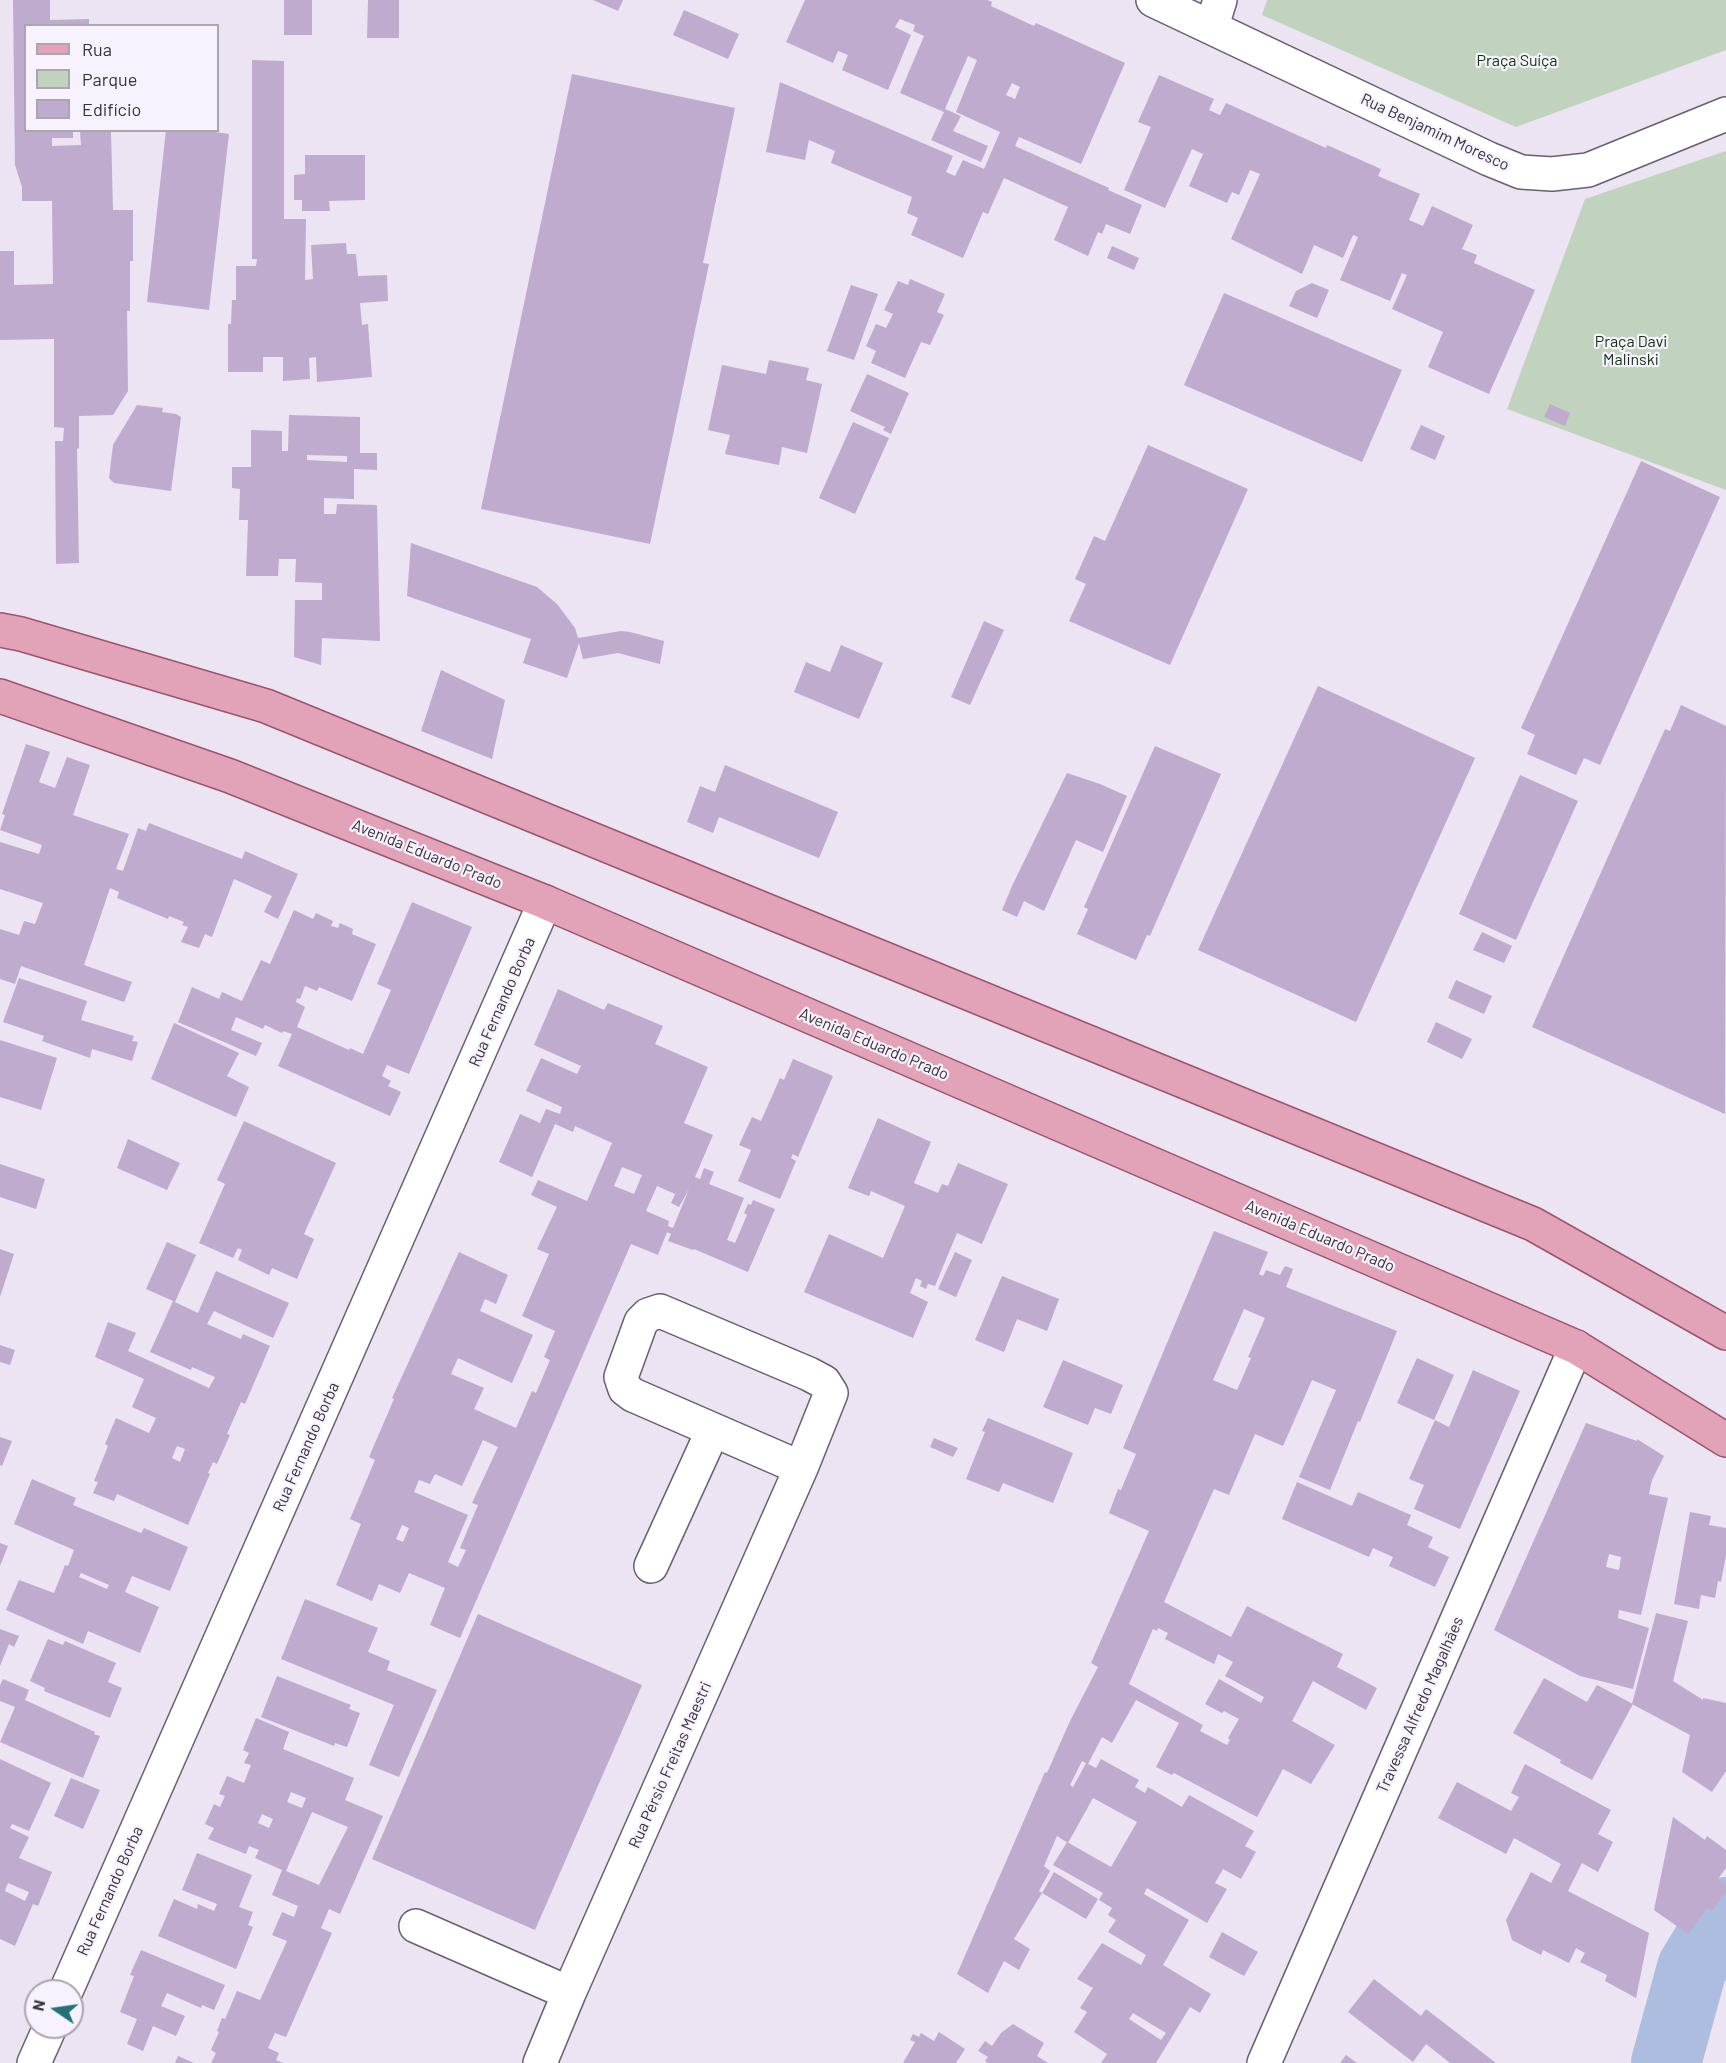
<!DOCTYPE html>
<meta charset="utf-8">
<style>
body{margin:0}
#map{position:relative;width:1726px;height:2063px;overflow:hidden;background:#ece3f3;font-family:Barlow,sans-serif}
canvas{display:block}
.legend{position:absolute;left:24px;top:24px;width:195px;height:108px;box-sizing:border-box;background:#f8f1fe;border:2px solid #aba5af;margin:0;padding:8px 10px;list-style:none;font-size:18px;color:#373339}
.legend li{display:flex;align-items:center;gap:12px;height:30px}
.legend b{width:30px;border:2px solid #aba5af}
.north{position:absolute;left:24px;top:1979px;width:60px;height:60px;box-sizing:border-box;background:#f8f1fe;border:2px solid #aba5af;border-radius:50%;rotate:283deg;font-size:16px;font-weight:700;line-height:24px;text-align:center;color:#373339}
.north::after{content:'';display:block;margin:auto;width:21px;height:27px;background:#267176;clip-path:polygon(50% 0,100% 100%,50% 72%,0 100%)}
</style>
<div id="map">
<canvas width="1726" height="2063"></canvas>
<ul class="legend">
<li><b style="height:8px;background:#e2a3b8"></b>Rua</li>
<li><b style="height:16px;background:#c1d3bf"></b>Parque</li>
<li><b style="height:16px;background:#bfabce"></b>Edifício</li>
</ul>
<div class="north">N</div>
</div>
<script>
const ctx = document.querySelector('canvas').getContext('2d');
ctx.lineJoin = 'round';
function fillPath(path, color) { ctx.fillStyle = color; ctx.fill(path, 'evenodd'); }
const poly = rows => new Path2D(rows.map(r => 'M' + r).join(''));
function strokePath(path, color, width, dash) { ctx.strokeStyle = color; ctx.lineWidth = width; ctx.lineCap = dash ? 'butt' : 'round'; ctx.setLineDash(dash || []); ctx.stroke(path); }
function write(font, color, halo, rows, align = 'center') {
  ctx.font = font + ' Barlow,sans-serif'; ctx.lineWidth = 4.5; ctx.setLineDash([]); ctx.textBaseline = 'middle'; ctx.strokeStyle = halo; ctx.fillStyle = color; for (const [text, x, y, turn = 0] of rows) {
    ctx.save(); ctx.translate(x, y); ctx.rotate((+turn || 0) * Math.PI / 180); ctx.textAlign = isNaN(turn) ? turn : align; if (halo) ctx.strokeText(text, 0, 0); ctx.fillText(text, 0, 0); ctx.restore();
  }
}
fillPath(poly([
 [1267,0,1726,0,1726,50,1516,127,1262,15],
 [1726,151,1726,490,1507,409,1585,199]
]), '#c1d3bf');
strokePath(poly([
 [1666,2063,1692,1968,1726,1912]
]), '#acbde0', 70);
fillPath(poly([
 [13,0,50,0,50,20,89,19,89,26,26,26,26,130,73,130,73,138,52,138,52,146,81,145,80,132,111,132,113,210,133,210,133,261,130,261,130,311,127,311,128,391,113,415,79,416,79,448,77,449,79,563,56,564,55,441,63,441,64,428,54,427,54,339,0,340,0,251,14,251,14,285,53,284,52,201,22,201,22,187,15,165],
 [284,0,312,0,312,35,284,35],
 [368,0,399,0,399,38,367,38],
 [593,0,623,0,618,11],
 [805,0,987,0,992,2,991,6,1034,26,1036,23,1125,63,1081,164,1019,137,1015,146,1109,188,1108,190,1142,205,1130,234,1106,224,1102,234,1098,232,1088,256,1054,240,1068,207,1004,178,988,214,983,212,963,258,911,235,918,218,907,213,912,197,831,163,835,151,809,140,805,160,766,152,780,82,953,156,946,172,955,176,963,160,984,169,1000,132,956,112,977,60,968,56,945,109,961,116,953,131,988,146,981,162,931,140,944,112,900,93,924,36,913,31,915,25,900,19,895,27,911,35,888,90,842,70,848,55,838,51,833,63,786,42],
 [1012,83,1020,87,1015,99,1006,95],
 [684,10,739,34,728,59,673,35],
 [252,60,284,61,284,219,306,219,305,280,313,279,311,245,346,243,347,254,356,254,358,276,387,275,388,301,360,303,362,325,368,324,372,377,317,382,316,357,309,358,310,379,283,381,283,357,263,357,263,372,228,372,228,324,231,324,232,300,236,300,236,266,256,266,257,259,252,259],
 [572,74,735,108,703,263,709,264,650,544,481,509],
 [1159,75,1214,99,1209,110,1220,115,1226,103,1326,148,1327,145,1381,169,1378,176,1420,194,1409,220,1423,226,1432,206,1473,225,1462,249,1477,255,1474,263,1535,290,1489,394,1428,367,1443,332,1392,309,1407,275,1402,273,1390,301,1340,280,1358,237,1353,235,1343,258,1314,245,1302,274,1231,239,1260,174,1250,170,1239,195,1232,192,1227,203,1189,186,1203,154,1192,149,1165,208,1124,190,1151,127,1138,122],
 [166,130,201,130,229,134,209,310,147,302],
 [305,155,365,155,365,200,329,201,330,211,302,211,302,200,294,200,294,175,305,174],
 [1112,246,1139,258,1134,270,1107,258],
 [910,279,945,294,937,312,944,315,930,345,921,342,905,378,871,363,876,351,866,346,876,324,886,328,893,314,884,310,898,281,908,285],
 [1312,283,1329,290,1317,318,1289,306,1296,291],
 [851,285,878,294,854,360,827,351],
 [1224,293,1402,370,1362,462,1184,385],
 [769,360,809,368,806,380,822,384,807,453,782,447,779,465,725,454,730,435,708,430,722,365,766,374],
 [867,374,909,393,891,434,883,430,885,427,850,411],
 [1550,404,1570,413,1565,426,1544,417],
 [137,405,163,408,162,412,176,414,181,417,171,491,114,483,109,478,113,445],
 [289,415,360,417,360,453,377,453,377,470,354,469,354,499,324,498,324,514,336,514,337,504,377,505,380,641,322,638,321,665,294,657,295,600,322,600,322,583,295,582,296,559,279,559,278,576,246,576,248,520,239,520,240,489,232,488,232,467,251,467,251,430,282,431,282,451,288,451],
 [307,455,347,456,347,462,307,460],
 [853,422,889,438,855,514,819,498],
 [1421,425,1445,436,1435,460,1410,449],
 [1148,445,1248,489,1170,665,1069,621,1086,584,1075,579,1094,536,1105,541],
 [1641,461,1720,497,1600,765,1584,758,1576,775,1527,754,1535,735,1521,728],
 [411,543,537,587,557,604,575,628,578,638,621,631,630,632,664,641,660,664,618,653,583,659,579,643,567,678,523,663,531,639,407,596],
 [984,621,1004,630,970,705,951,697],
 [841,645,883,663,859,719,794,692,806,662,830,672],
 [441,670,505,700,492,759,421,731],
 [1318,686,1475,758,1356,1022,1198,950],
 [1681,705,1726,726,1725,1114,1532,1027,1665,729,1670,731],
 [26,744,50,752,39,782,55,788,67,757,90,765,73,815,129,834,116,869,123,871,138,828,146,831,149,823,242,859,245,851,298,874,278,919,264,912,272,896,234,879,212,937,205,934,199,948,181,942,188,927,182,925,184,922,169,916,168,919,117,898,119,892,110,888,84,965,132,982,124,1002,21,966,15,984,0,979,0,929,19,935,24,921,35,924,43,903,0,889,0,842,39,854,42,845,0,830,5,815,2,814],
 [1155,746,1221,774,1150,936,1147,935,1136,960,1077,934,1088,909,1084,907],
 [725,765,838,812,819,858,719,817,713,833,687,822,700,786,715,792],
 [1067,773,1100,784,1127,796,1103,852,1076,840,1044,911,1024,901,1017,917,1002,910,1012,886],
 [1520,775,1578,801,1516,940,1459,914],
 [412,902,472,927,409,1074,387,1065,382,1076,391,1081,388,1086,401,1092,390,1116,278,1066,292,1034,283,1031,282,1033,265,1025,263,1029,236,1017,231,1030,262,1043,256,1056,178,1022,192,987,219,999,222,992,242,1001,261,960,270,964,294,910,313,919,316,913,333,921,331,926,338,928,340,923,353,929,352,934,376,944,352,1001,319,987,317,991,305,986,300,999,297,998,296,1002,305,1007,297,1027,349,1050,350,1048,363,1054,391,990,377,984],
 [1482,932,1512,946,1504,963,1473,950],
 [19,978,87,1001,81,1020,134,1036,132,1041,138,1042,132,1061,92,1049,90,1058,42,1041,44,1036,3,1022],
 [1456,980,1492,996,1484,1014,1448,998],
 [558,989,604,1010,608,1003,663,1026,655,1044,708,1067,684,1123,713,1135,695,1177,700,1179,704,1168,714,1172,709,1184,744,1198,727,1240,735,1243,747,1215,744,1213,748,1204,751,1205,753,1200,775,1209,748,1272,694,1249,693,1250,668,1241,671,1234,667,1232,658,1255,631,1244,460,1638,430,1625,445,1588,409,1573,400,1593,379,1584,372,1601,336,1585,361,1524,350,1519,375,1460,369,1457,394,1399,392,1398,459,1252,508,1275,496,1304,485,1299,480,1311,533,1335,512,1383,458,1358,451,1374,484,1388,474,1409,516,1428,532,1391,536,1393,550,1360,544,1357,555,1331,522,1316,549,1254,537,1249,557,1207,531,1195,538,1180,587,1201,612,1143,575,1126,573,1132,555,1124,532,1177,499,1162,520,1114,540,1123,546,1109,560,1114,562,1107,526,1091,541,1058,577,1074,581,1066,534,1045],
 [622,1167,642,1175,634,1194,614,1186],
 [657,1186,675,1194,671,1203,679,1207,689,1189,673,1228,668,1226,669,1221,646,1211],
 [483,1440,498,1447,472,1503,478,1505,460,1548,466,1550,458,1567,448,1562,468,1515,414,1492,419,1480,430,1484,435,1474,462,1486],
 [402,1525,409,1528,403,1542,396,1539],
 [1436,1022,1472,1039,1462,1059,1427,1042],
 [174,1023,239,1053,227,1076,249,1087,236,1117,151,1079],
 [0,1040,57,1058,41,1110,0,1097],
 [793,1059,833,1076,798,1157,793,1154,791,1158,796,1161,780,1199,738,1181,751,1150,739,1145,752,1117,761,1121,780,1078,784,1080],
 [878,1118,931,1142,914,1183,938,1193,942,1184,948,1186,958,1163,1008,1184,982,1244,957,1233,935,1286,928,1284,926,1289,920,1286,922,1281,916,1278,910,1293,928,1302,913,1338,804,1292,829,1234,883,1258,905,1206,871,1191,869,1196,848,1188],
 [244,1121,336,1163,304,1234,314,1239,297,1279,272,1268,269,1275,238,1260,242,1250,238,1248,233,1258,199,1243,225,1184,217,1180],
 [128,1139,180,1163,167,1190,117,1168],
 [0,1164,45,1179,36,1209,0,1197],
 [1214,1231,1268,1252,1259,1274,1263,1276,1266,1270,1280,1275,1285,1266,1293,1269,1286,1287,1397,1331,1360,1422,1358,1421,1330,1490,1299,1477,1336,1390,1312,1380,1283,1446,1255,1434,1229,1495,1214,1489,1164,1602,1231,1637,1247,1606,1343,1654,1337,1667,1377,1688,1366,1710,1313,1681,1292,1721,1335,1745,1311,1784,1283,1769,1257,1817,1174,1773,1172,1775,1156,1767,1179,1723,1136,1700,1112,1743,1102,1737,1088,1764,1096,1768,1101,1759,1139,1780,1135,1787,1145,1793,1148,1787,1182,1807,1189,1795,1254,1831,1245,1846,1256,1852,1241,1879,1223,1869,1215,1883,1227,1889,1207,1923,1147,1888,1144,1894,1189,1920,1163,1965,1211,1994,1200,2013,1190,2007,1156,2063,1101,2063,1107,2054,1074,2032,1087,2012,1080,2008,1093,1988,1077,1979,1102,1943,1141,1965,1146,1955,1108,1932,1116,1920,1108,1915,1112,1908,1099,1900,1103,1893,1053,1865,1067,1842,1111,1867,1137,1822,1093,1798,1068,1843,1057,1836,1044,1866,1050,1871,1039,1891,1042,1893,1014,1939,1030,1949,1019,1970,1004,1961,988,1993,957,1974,1045,1772,1047,1773,1070,1721,1098,1667,1091,1663,1149,1531,1109,1513,1118,1489,1121,1490,1136,1454,1123,1448],
 [1244,1309,1265,1318,1248,1357,1251,1358,1237,1390,1213,1380],
 [1158,1628,1168,1633,1165,1639,1214,1664,1218,1654,1233,1662,1225,1676,1264,1697,1261,1703,1219,1679,1205,1704,1222,1713,1224,1711,1239,1719,1228,1738,1230,1740,1227,1745,1200,1731,1203,1725,1129,1684,1153,1629,1157,1631],
 [1082,1761,1086,1763,1073,1787,1070,1785],
 [1133,2013,1166,2033,1161,2040,1129,2019],
 [167,1242,196,1255,175,1302,179,1304,198,1313,216,1271,289,1303,273,1338,214,1311,207,1324,241,1339,243,1334,270,1346,245,1404,241,1402,227,1434,230,1435,217,1464,213,1462,208,1473,210,1474,188,1525,117,1494,114,1501,93,1493,98,1482,94,1481,108,1446,105,1444,116,1418,149,1433,156,1418,132,1407,144,1379,95,1357,108,1322,136,1333,128,1351,209,1388,215,1377,192,1367,191,1370,150,1352,173,1301,146,1289],
 [177,1446,185,1449,180,1462,172,1458],
 [0,1249,14,1254,0,1297],
 [955,1252,972,1260,956,1297,938,1289],
 [1002,1276,1059,1299,1047,1331,1017,1319,1004,1352,975,1340],
 [0,1345,15,1350,10,1365,0,1362],
 [1417,1358,1454,1375,1434,1420,1397,1403],
 [1063,1360,1123,1385,1111,1414,1095,1408,1088,1425,1043,1407],
 [1473,1370,1520,1391,1460,1529,1414,1509,1424,1485,1409,1479,1435,1420,1449,1427],
 [988,1418,1073,1453,1053,1503,1003,1483,999,1492,966,1479,985,1432,982,1431],
 [1586,1423,1637,1441,1637,1439,1664,1456,1652,1480,1649,1494,1668,1498,1641,1615,1619,1610,1618,1618,1649,1628,1633,1689,1580,1676,1494,1630],
 [1609,1554,1621,1557,1619,1570,1606,1567],
 [0,1437,12,1441,2,1466,0,1465],
 [934,1438,958,1448,953,1457,930,1447],
 [32,1479,76,1498,73,1505,141,1533,144,1528,188,1547,170,1591,132,1576,125,1592,159,1607,140,1653,88,1631,83,1644,6,1610,19,1580,54,1593,65,1565,68,1566,74,1550,14,1524],
 [81,1573,109,1585,107,1589,79,1577],
 [1297,1482,1352,1506,1358,1492,1411,1515,1407,1525,1433,1537,1428,1547,1449,1557,1435,1587,1389,1566,1393,1557,1373,1548,1369,1557,1282,1519],
 [1690,1512,1711,1516,1709,1525,1726,1528,1726,1555,1721,1582,1718,1581,1715,1598,1701,1595,1699,1609,1674,1604],
 [0,1543,8,1546,0,1566],
 [305,1599,378,1628,368,1652,390,1661,387,1670,437,1690,399,1777,369,1765,394,1705,281,1659],
 [1656,1613,1688,1621,1673,1681,1703,1700,1703,1698,1726,1703,1726,1771,1712,1792,1682,1772,1690,1735,1632,1704],
 [478,1614,642,1685,535,1930,372,1859],
 [0,1629,19,1636,14,1647,9,1644,0,1666],
 [48,1639,63,1645,65,1641,116,1663,108,1682,122,1688,110,1718,44,1691,45,1688,30,1681],
 [277,1676,351,1705,349,1709,360,1713,347,1747,335,1743,334,1746,261,1717],
 [1544,1678,1587,1702,1597,1685,1633,1704,1592,1780,1560,1763,1561,1760,1513,1733],
 [3,1679,29,1690,25,1700,95,1732,94,1734,100,1736,83,1778,0,1742,15,1707,0,1701,0,1685],
 [256,1718,289,1732,283,1749,354,1778,345,1800,383,1816,340,1914,329,1909,321,1928,332,1933,286,2037,275,2033,268,2048,279,2053,276,2060,283,2063,211,2063,216,2053,211,2050,219,2032,217,2031,222,2018,225,2019,237,1991,260,2000,287,1941,272,1935,282,1912,294,1917,298,1906,272,1895,282,1870,255,1858,259,1850,249,1846,246,1854,208,1839,214,1828,205,1824,214,1804,220,1807,225,1796,219,1794,227,1776,244,1783,251,1765,244,1763,249,1753,243,1750],
 [291,1792,306,1798,302,1808,287,1802],
 [312,1812,348,1827,319,1885,286,1871],
 [262,1814,273,1819,269,1828,258,1823],
 [0,1759,51,1783,29,1831,12,1824,10,1828,29,1837,19,1858,52,1872,38,1906,33,1904,15,1946,0,1939],
 [8,1883,29,1892,25,1901,5,1891],
 [1525,1764,1611,1810,1598,1834,1613,1842,1598,1872,1582,1863,1568,1891,1649,1933,1636,1998,1605,1981,1607,1975,1580,1962,1585,1953,1576,1948,1569,1963,1543,1950,1541,1955,1512,1940,1506,1920,1531,1872,1551,1883,1561,1864,1514,1838,1506,1854,1438,1818,1457,1782,1511,1811,1519,1797,1511,1793],
 [71,1778,100,1790,83,1829,54,1816],
 [1673,1817,1705,1840,1707,1836,1726,1850,1726,1868,1718,1879,1726,1885,1726,1892,1712,1911,1707,1908,1688,1934,1654,1910],
 [197,1853,252,1875,239,1907,253,1912,248,1925,253,1927,236,1969,158,1936,174,1899,197,1909,198,1904,214,1911,217,1904,182,1890],
 [1054,1872,1098,1899,1086,1919,1042,1893],
 [1222,1932,1258,1952,1244,1976,1209,1957],
 [141,1950,225,1985,214,2010,202,2005,201,2008,167,1993,161,2006,185,2016,176,2036,153,2026,143,2051,127,2044,137,2019,120,2012,134,1976,130,1975],
 [1374,1979,1421,2016,1426,2009,1496,2063,1450,2063,1426,2044,1413,2062,1348,2012],
 [1013,2024,1044,2043,1037,2056,1048,2063,988,2063,985,2061,988,2057,978,2051,985,2041,992,2046,1001,2033],
 [939,2032,965,2049,956,2063,903,2063,915,2042,910,2040,913,2034,919,2037,921,2033,934,2041],
 [1346,2055,1357,2063,1340,2063],
 [178,2056,194,2063,175,2063]
]), '#bfabce');
const minor = poly([
 [1153,0,1489,159,1521,172,1552,174,1588,170,1726,114],
 [1212,26,1220,0],
 [651,1566,713,1430],
 [416,1926,569,1993],
 [66,1991,545,902],
 [34,2063,50,2027],
 [540,2063,569,1993,801,1468,831,1393,824,1382,809,1374,660,1311,648,1315,641,1322,621,1377,625,1389,633,1395,801,1468],
 [1264,2063,1576,1347]
]);
const major = poly([
 [0,630,21,634,266,706,1533,1224,1726,1333],
 [0,696,230,776,545,902,1576,1347,1726,1440]
]);
strokePath(minor, '#67606e', 36);
strokePath(major, '#9a546d', 36);
strokePath(minor, '#fff', 33);
strokePath(major, '#e2a3b8', 33);
write('16px', '#0d360b', '#f8f1fe', [
 ["Praça Suíça",1517,61],
 ["Praça Davi",1631,342],
 ["Malinski",1631,360]
]);
write('16px', '#373339', '#f8f1fe', [
 ["Rua Benjamim Moresco",1435,132,25],
 ["Avenida Eduardo Prado",427,854,22],
 ["Rua Fernando Borba",502,1002,-66],
 ["Avenida Eduardo Prado",874,1044,23],
 ["Avenida Eduardo Prado",1320,1236,23],
 ["Rua Fernando Borba",306,1447,-66],
 ["Travessa Alfredo Magalhães",1420,1705,-66],
 ["Rua Pérsio Freitas Maestri",670,1765,-66],
 ["Rua Fernando Borba",110,1891,-66]
]);
</script>
